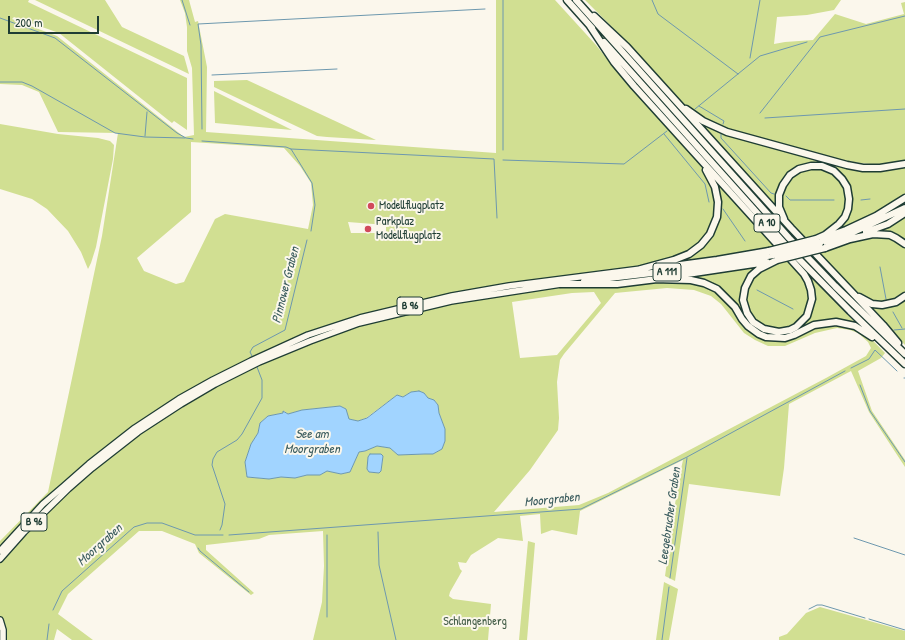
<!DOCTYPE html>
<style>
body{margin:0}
#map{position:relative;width:905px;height:640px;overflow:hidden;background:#fbf7ec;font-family:"Patrick Hand",sans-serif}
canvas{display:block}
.scale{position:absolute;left:8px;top:16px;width:91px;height:18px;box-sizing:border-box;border:2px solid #1f3d34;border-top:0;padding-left:5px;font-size:12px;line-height:14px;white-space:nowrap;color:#1f3d34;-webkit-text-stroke:3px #fbf7ec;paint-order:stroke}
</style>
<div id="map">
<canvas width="905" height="640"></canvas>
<div class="scale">200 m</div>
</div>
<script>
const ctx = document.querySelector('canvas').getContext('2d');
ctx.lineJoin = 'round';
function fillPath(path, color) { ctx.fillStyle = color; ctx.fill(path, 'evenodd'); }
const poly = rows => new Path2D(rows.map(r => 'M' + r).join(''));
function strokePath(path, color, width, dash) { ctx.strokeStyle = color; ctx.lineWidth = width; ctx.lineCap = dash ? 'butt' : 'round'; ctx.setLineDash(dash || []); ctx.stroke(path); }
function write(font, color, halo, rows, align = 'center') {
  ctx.font = font + ' "Patrick Hand",sans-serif'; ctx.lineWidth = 4; ctx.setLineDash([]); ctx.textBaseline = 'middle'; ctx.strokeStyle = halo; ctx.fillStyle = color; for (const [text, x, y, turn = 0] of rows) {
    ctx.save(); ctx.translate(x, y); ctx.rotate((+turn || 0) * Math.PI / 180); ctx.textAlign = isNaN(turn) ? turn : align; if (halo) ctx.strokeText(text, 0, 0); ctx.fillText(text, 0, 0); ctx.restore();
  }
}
fillPath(poly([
 [0,0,29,0,28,2,187,78,187,130,174,121,172,123,59,33,14,17,12,19,57,36,184,137,194,135,192,68,187,51,187,27,185,13,180,0,189,0,195,22,198,21,207,67,206,132,496,153,496,0,555,0,596,45,627,84,693,156,703,169,713,187,716,208,714,221,707,236,700,243,687,252,664,261,648,265,668,263,686,257,700,248,710,237,718,218,720,203,717,187,710,172,777,246,767,249,779,262,792,259,627,75,778,243,885,353,881,358,858,371,872,411,905,460,905,467,869,412,851,371,789,404,784,468,780,496,689,484,675,581,665,576,678,483,683,460,580,511,577,535,552,530,541,534,540,514,520,516,523,541,498,538,471,555,466,563,458,562,460,569,462,571,450,592,449,596,453,599,491,604,488,640,313,640,322,602,324,566,323,531,269,535,259,539,206,545,206,550,254,593,251,595,199,553,195,544,162,531,139,531,68,594,58,614,93,640,72,640,57,629,54,640,0,640,0,541,48,492,102,236,118,133,58,132,39,92,22,85,0,84],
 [191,142,284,148,300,166,311,183,313,205,308,229,225,214,215,219,184,282,176,284,144,271,137,258,191,212],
 [348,222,386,225,386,233,351,233],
 [667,288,694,290,711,296,721,304,744,333,755,340,768,346,785,346,815,333,837,328,850,330,858,333,868,342,871,348,866,356,826,378,608,493,579,505,494,512,530,470,558,430,559,418,557,382,560,360,564,354,615,293],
 [594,292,601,303,557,355,520,358,512,302,572,293],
 [419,391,424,393,428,398,434,400,438,405,439,413,445,429,445,441,442,449,433,454,425,454,398,455,390,448,377,446,365,451,359,452,350,472,341,474,327,471,320,475,307,475,295,478,281,477,269,479,247,477,245,462,251,444,258,433,260,423,268,416,283,413,284,411,288,414,302,410,340,406,346,409,349,419,358,421,366,418,397,395,403,397,411,392],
 [370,454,381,454,383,457,381,471,379,473,369,472,367,469,368,457],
 [35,0,105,0,122,27,184,56,189,74],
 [570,0,573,0,786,237,887,341,887,343,784,239],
 [585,0,841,0,834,10,807,15,777,17,774,44,785,42,813,40,835,14,866,24,904,14,901,3,905,2,905,160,881,165,860,163,837,159,722,127,708,121,689,109,623,38],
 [247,80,376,140,327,137,317,136,214,87,214,81],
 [214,91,292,130,215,123],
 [692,117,711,128,722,133,860,171,882,172,905,167,905,241,902,238,892,234,875,231,863,238,884,236,894,239,905,246,905,292,895,299,886,303,875,302,856,295,816,253,823,251,809,238,803,239,786,217,783,210,781,199,785,184,792,176,801,170,807,168,820,168,829,171,837,177,841,182,846,192,847,204,843,216,836,225,828,231,836,230,840,226,850,211,851,198,847,183,838,172,827,166,818,164,805,165,792,170,784,179,778,190,777,206,781,216],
 [0,124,58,134,98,138,110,141,114,145,113,159,96,247,91,263,88,269,81,252,68,231,47,209,32,199,0,189],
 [905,299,905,345,863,302,881,308,891,307],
 [528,541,535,543,527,640,519,640],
 [664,582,678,589,669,640,656,640],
 [820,607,905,631,905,640,779,640,779,637,787,634,806,613]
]), '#d1df92');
const water = poly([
 [419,391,424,393,428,398,434,400,438,405,439,413,445,429,445,441,442,449,433,454,425,454,398,455,390,448,377,446,365,451,359,452,350,472,341,474,327,471,320,475,307,475,295,478,281,477,269,479,247,477,245,462,251,444,258,433,260,423,268,416,283,413,283,411,288,414,302,410,340,406,346,409,349,419,358,421,367,418,397,395,403,397,411,392,419,391],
 [370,454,381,454,383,456,381,471,379,473,369,472,367,469,368,457,370,454]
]);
fillPath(water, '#a1d4ff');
strokePath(water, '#6d98ae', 1);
strokePath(poly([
 [182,0,190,25],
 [503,0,503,150],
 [652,0,658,14,738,74],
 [0,18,55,38,177,133,186,138,193,139],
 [750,58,760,0],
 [212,75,337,69],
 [0,82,22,82,32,86,115,133,145,137,185,138],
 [699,106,724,121,723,124],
 [695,109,760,56,807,42],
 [760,113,820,37,905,16],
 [765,118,905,109],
 [202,129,201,45,198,24,485,9],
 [664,134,705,184,709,202],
 [721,134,721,138,771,193,774,194],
 [145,136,147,112],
 [202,141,286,147,291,149,312,183,315,205,311,231],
 [291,149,494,159,497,218],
 [503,160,624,164,667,131],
 [786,196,790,200,834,200],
 [861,200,870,199],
 [723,209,745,241],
 [880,267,886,299],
 [757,290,793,309],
 [893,312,902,328],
 [894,330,905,329],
 [253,358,250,352,253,347,285,330,307,240],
 [851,368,869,359,875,350,897,371],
 [904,378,905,378],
 [860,385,870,411,905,462],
 [220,530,222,525,225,504,212,465,213,459,217,452,237,440,242,434,262,398,262,380,257,367],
 [378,532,379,565,396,640],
 [229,535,581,509,687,457,845,371],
 [327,535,327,617],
 [854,538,905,555],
 [198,548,200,551,249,592],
 [670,578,687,458],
 [809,609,817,605,822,605,865,618],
 [53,610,62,591,134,527,147,523,162,523,195,535,223,535],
 [869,619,905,630],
 [47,640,49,624],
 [662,640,669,587]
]), '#6d98ae', 1);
const trunk = poly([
 [0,551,43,504,64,486,89,464,135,428,179,399,213,380,251,361,308,335,360,318,452,296,509,286,641,269],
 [0,559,24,532,68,489,92,468,138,432,181,404,215,384,259,362,310,341,359,323,451,301,561,284],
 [0,620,3,630,3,640]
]);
const motorway = poly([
 [567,0,592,28],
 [576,0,789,238,835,286,905,354],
 [594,16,627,47,791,228,883,325,898,343],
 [590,26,614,62,634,86,804,274,808,281,811,290,812,299,807,316,796,327,790,330,779,332,764,329,753,322,747,313,743,300,745,288,751,276,759,269,777,260],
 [604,42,792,252,850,311,905,364],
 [686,109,703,121,727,132,847,165,863,168,880,168,905,164],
 [784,219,779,207,779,195,783,185,790,175,799,169,811,166,822,166,834,171,842,179,847,187,849,199,848,209,845,217,839,224,825,235,816,239],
 [866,232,888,224,905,213],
 [826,237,846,230,876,216,905,198],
 [820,243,847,235,905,208],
 [825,248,850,239,873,234,890,235,896,238,905,244],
 [658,268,717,260,769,251],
 [641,269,674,260,689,254,701,245,710,234,717,217,718,202,715,187,706,170],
 [674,276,767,262],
 [654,279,691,280,704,283,717,289,735,307,742,319,748,326,759,334,766,337,785,338,794,335,814,325,836,322,855,326,872,337],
 [584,281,711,266,773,255],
 [561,284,617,284,657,279],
 [859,297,872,304,882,305,896,302,905,296]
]);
strokePath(trunk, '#1f3d34', 8);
strokePath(motorway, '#1f3d34', 9);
strokePath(trunk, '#fbf7ec', 5.5);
strokePath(motorway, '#fbf7ec', 6);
const motorwayBridge = poly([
 [769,251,816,239],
 [773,255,820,243],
 [777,260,825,248]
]);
strokePath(motorwayBridge, '#1f3d34', 9, []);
strokePath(motorwayBridge, '#fbf7ec', 6);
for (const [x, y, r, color] of [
 [371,206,4,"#d1495b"],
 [368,229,4,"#d1495b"]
]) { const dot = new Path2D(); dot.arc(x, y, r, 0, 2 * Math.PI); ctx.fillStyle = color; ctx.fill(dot); strokePath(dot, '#fbf7ec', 1.5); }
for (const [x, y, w] of [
 [767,223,26],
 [667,272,28],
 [410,306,26],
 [34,522,26]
]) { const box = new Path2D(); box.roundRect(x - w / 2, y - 9, w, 18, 3); ctx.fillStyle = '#fbf7ec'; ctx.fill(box); strokePath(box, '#1f3d34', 1); }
write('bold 11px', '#1f3d34', null, [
 ["A 10",767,223],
 ["A 111",667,272],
 ["B 96",410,306],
 ["B 96",34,522]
]);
write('12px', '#1f3d34', '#fbf7ec', [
 ["Modellflugplatz",379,206],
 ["Parkplaz",376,222],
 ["Modellflugplatz",376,236]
], 'left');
write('12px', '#435d47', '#fbf7ec', [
 ["Schlangenberg",475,622]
]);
write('italic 13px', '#395b5d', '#fbf7ec', [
 ["Pinnower Graben",286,285,-76],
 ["See am",312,435],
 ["Moorgraben",312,450],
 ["Moorgraben",552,500,-6],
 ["Leegebrucher Graben",670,516,-82],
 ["Moorgraben",100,545,-42]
]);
</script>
